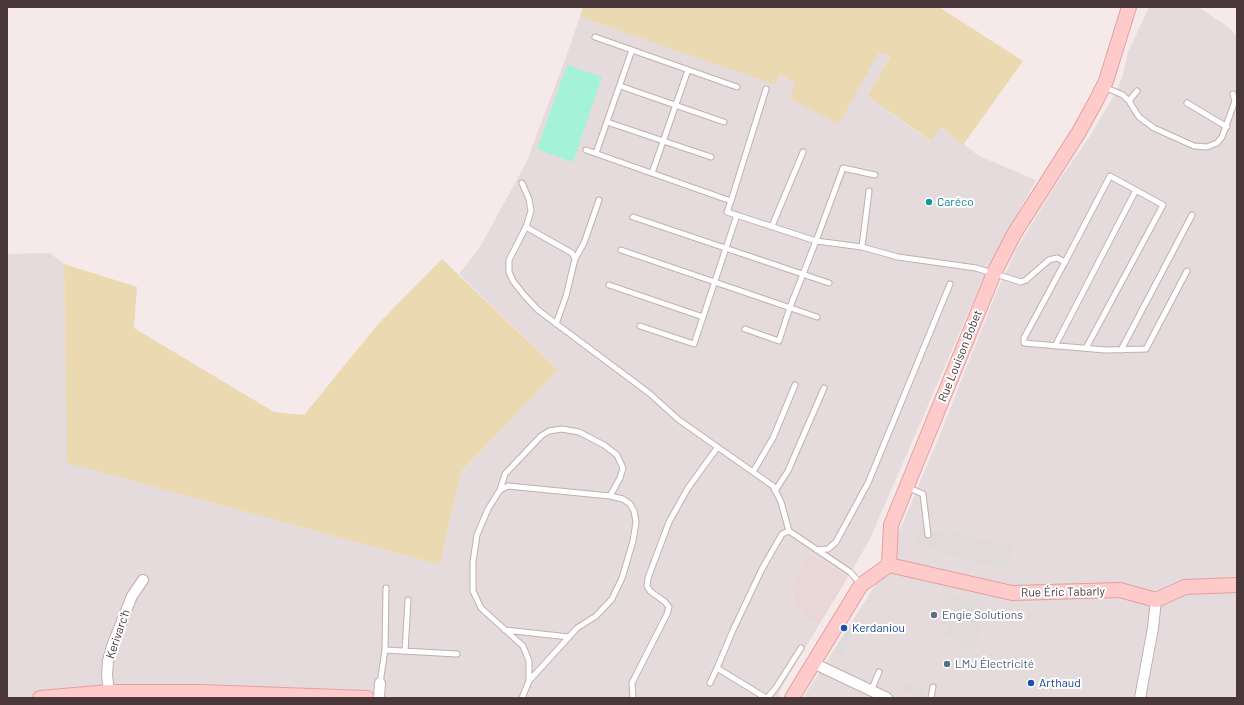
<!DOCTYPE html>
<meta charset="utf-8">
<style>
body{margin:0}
#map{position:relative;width:1244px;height:705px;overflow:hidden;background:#f5e9ea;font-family:Barlow,sans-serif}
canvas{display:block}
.frame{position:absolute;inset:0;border:8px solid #49373a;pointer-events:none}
</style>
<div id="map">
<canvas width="1244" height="705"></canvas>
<div class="frame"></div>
</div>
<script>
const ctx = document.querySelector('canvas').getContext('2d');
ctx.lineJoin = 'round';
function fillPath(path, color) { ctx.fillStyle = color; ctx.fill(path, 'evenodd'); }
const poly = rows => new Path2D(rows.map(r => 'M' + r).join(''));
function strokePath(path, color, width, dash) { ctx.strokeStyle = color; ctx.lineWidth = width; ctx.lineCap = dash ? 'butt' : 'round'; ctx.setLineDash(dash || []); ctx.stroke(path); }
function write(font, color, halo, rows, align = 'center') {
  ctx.font = font + ' Barlow,sans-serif'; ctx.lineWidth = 4; ctx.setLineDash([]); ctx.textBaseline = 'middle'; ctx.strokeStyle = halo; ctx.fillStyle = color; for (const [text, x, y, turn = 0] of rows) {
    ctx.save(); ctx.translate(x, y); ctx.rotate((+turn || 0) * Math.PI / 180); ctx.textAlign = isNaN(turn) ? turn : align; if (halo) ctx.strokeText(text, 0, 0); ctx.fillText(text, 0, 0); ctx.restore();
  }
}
fillPath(poly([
 [808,552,848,577,819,625,806,618,795,604,791,586]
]), '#e9d7d8');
fillPath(poly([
 [1149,7,1198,7,1228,27,1237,36,1237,698,803,698,879,579,939,437,996,293,1016,250,1053,189,1088,139,1114,96,1122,78,1128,52],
 [580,17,776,84,780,74,795,83,878,51,890,57,867,96,930,141,941,127,979,156,1036,180,989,265,869,541,848,577,808,552,791,587,795,604,806,618,819,625,779,692,778,698,7,698,7,254,50,253,64,264,68,463,440,565,461,472,558,370,459,274,480,247,526,163,566,57]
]), '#e5dbdd');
fillPath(poly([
 [583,7,939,7,1023,61,963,145,941,127,931,141,867,96,890,57,879,52,839,124,790,99,795,83,780,74,776,85,580,17],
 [442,259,558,370,461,472,440,565,67,463,64,264,137,287,134,328,274,412,304,415,379,323]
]), '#ebdab1');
fillPath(poly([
 [921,527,951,537,953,531,979,539,1012,545,1008,569,971,562,915,543],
 [947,594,985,603,975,651,960,648,961,640,945,636,947,626,940,624],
 [849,627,855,631,842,655,835,651],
 [905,684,925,689,923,697,903,692]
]), '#e1dadb');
fillPath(poly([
 [567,65,602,77,573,162,537,149]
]), '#a4f3d9');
const lane = poly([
 [595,37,737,87],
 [620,86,724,122],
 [1104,87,1123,95,1129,101,1139,117,1154,128,1194,146,1207,147,1217,143,1222,137,1235,101,1233,94],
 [1129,101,1137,91],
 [1187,103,1227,127],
 [607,122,711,157],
 [586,150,731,201,766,89],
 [596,153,632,50],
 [652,173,688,70],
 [522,183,529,199,531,211,526,227,509,260,509,272,513,281,524,295,538,310,649,393,679,420,773,486,781,502,789,531],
 [869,191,862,247,898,257,976,268,1021,282,1026,280,1049,260,1057,258,1065,262,1024,338,1024,343,1105,350,1146,349,1187,271],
 [731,201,727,212,816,241,843,168,875,175],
 [633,217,829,283],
 [772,226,803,152],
 [526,227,572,253,575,259,566,296,556,324],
 [621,250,817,317],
 [575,259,584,243,599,200],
 [1065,262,1110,176,1163,205,1086,348],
 [609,285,703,317],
 [640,326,694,344,737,215],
 [745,329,779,341,790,307,816,241,862,247],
 [1055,346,1136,190],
 [1121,350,1192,215],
 [753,472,773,438,795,385],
 [907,487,923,494,928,535],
 [500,490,505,474,541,436,549,431,562,429,579,432,604,445,617,455,623,468,620,478,610,496],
 [775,491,788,471,824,388],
 [817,550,828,549,836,542,868,483,950,284],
 [505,630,569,637],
 [385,650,457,654],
 [405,651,408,600],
 [717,668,733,630,762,569,782,534,789,531,850,572,861,584],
 [380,683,385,650,386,588],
 [710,683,717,668,766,698],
 [871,691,879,672],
 [522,698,529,681,529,661,523,646,481,608,473,591,473,562,477,535,488,509,500,490,508,486,610,496,623,499,630,504,634,511,636,522,633,541,622,578,612,599,596,616,577,628,529,681],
 [633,698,632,683,667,614,669,607,665,602,650,591,647,586,648,578,669,522,688,488,717,448],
 [767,698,775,689,801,648],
 [931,698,933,687]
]);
const street = poly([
 [813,663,887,698],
 [109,692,107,675,108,661,112,646,132,596,143,580],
 [379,698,380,683],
 [1140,698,1153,628,1156,600]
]);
const secondary = poly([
 [889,565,891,525,994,273,1014,234,1079,132,1096,101,1106,81,1129,7],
 [889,565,1012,593,1120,590,1156,600,1185,587,1237,585],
 [40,698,109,692,200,692,367,698],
 [792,698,861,585,889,565]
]);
strokePath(lane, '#c4aeb0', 7);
strokePath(street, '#c4aeb0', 12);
strokePath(secondary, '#e3a0a0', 16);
strokePath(lane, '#fff', 5);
strokePath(street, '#fff', 10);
strokePath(secondary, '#ffcaca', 14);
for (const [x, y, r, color] of [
 [929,202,4,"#0f9aa8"],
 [934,615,4,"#5c6f8a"],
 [844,628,4,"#1a4fb4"],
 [947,664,4,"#5c6f8a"],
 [1031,683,4,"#1a4fb4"]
]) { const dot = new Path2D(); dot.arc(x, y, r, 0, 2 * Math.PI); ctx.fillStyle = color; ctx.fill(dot); strokePath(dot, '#fff', 1.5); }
write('12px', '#0d838f', '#fff', [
 ["Caréco",937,202]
], 'left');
write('12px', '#49373a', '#fff', [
 ["Rue Louison Bobet",960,356,-68],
 ["Rue Éric Tabarly",1063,592,-1],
 ["Kerivarc'h",118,634,-71]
]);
write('12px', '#4e5e75', '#fff', [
 ["Engie Solutions",942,615],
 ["LMJ Électricité",955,664]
], 'left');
write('12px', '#164399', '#fff', [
 ["Kerdaniou",852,628],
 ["Arthaud",1039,683]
], 'left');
</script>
